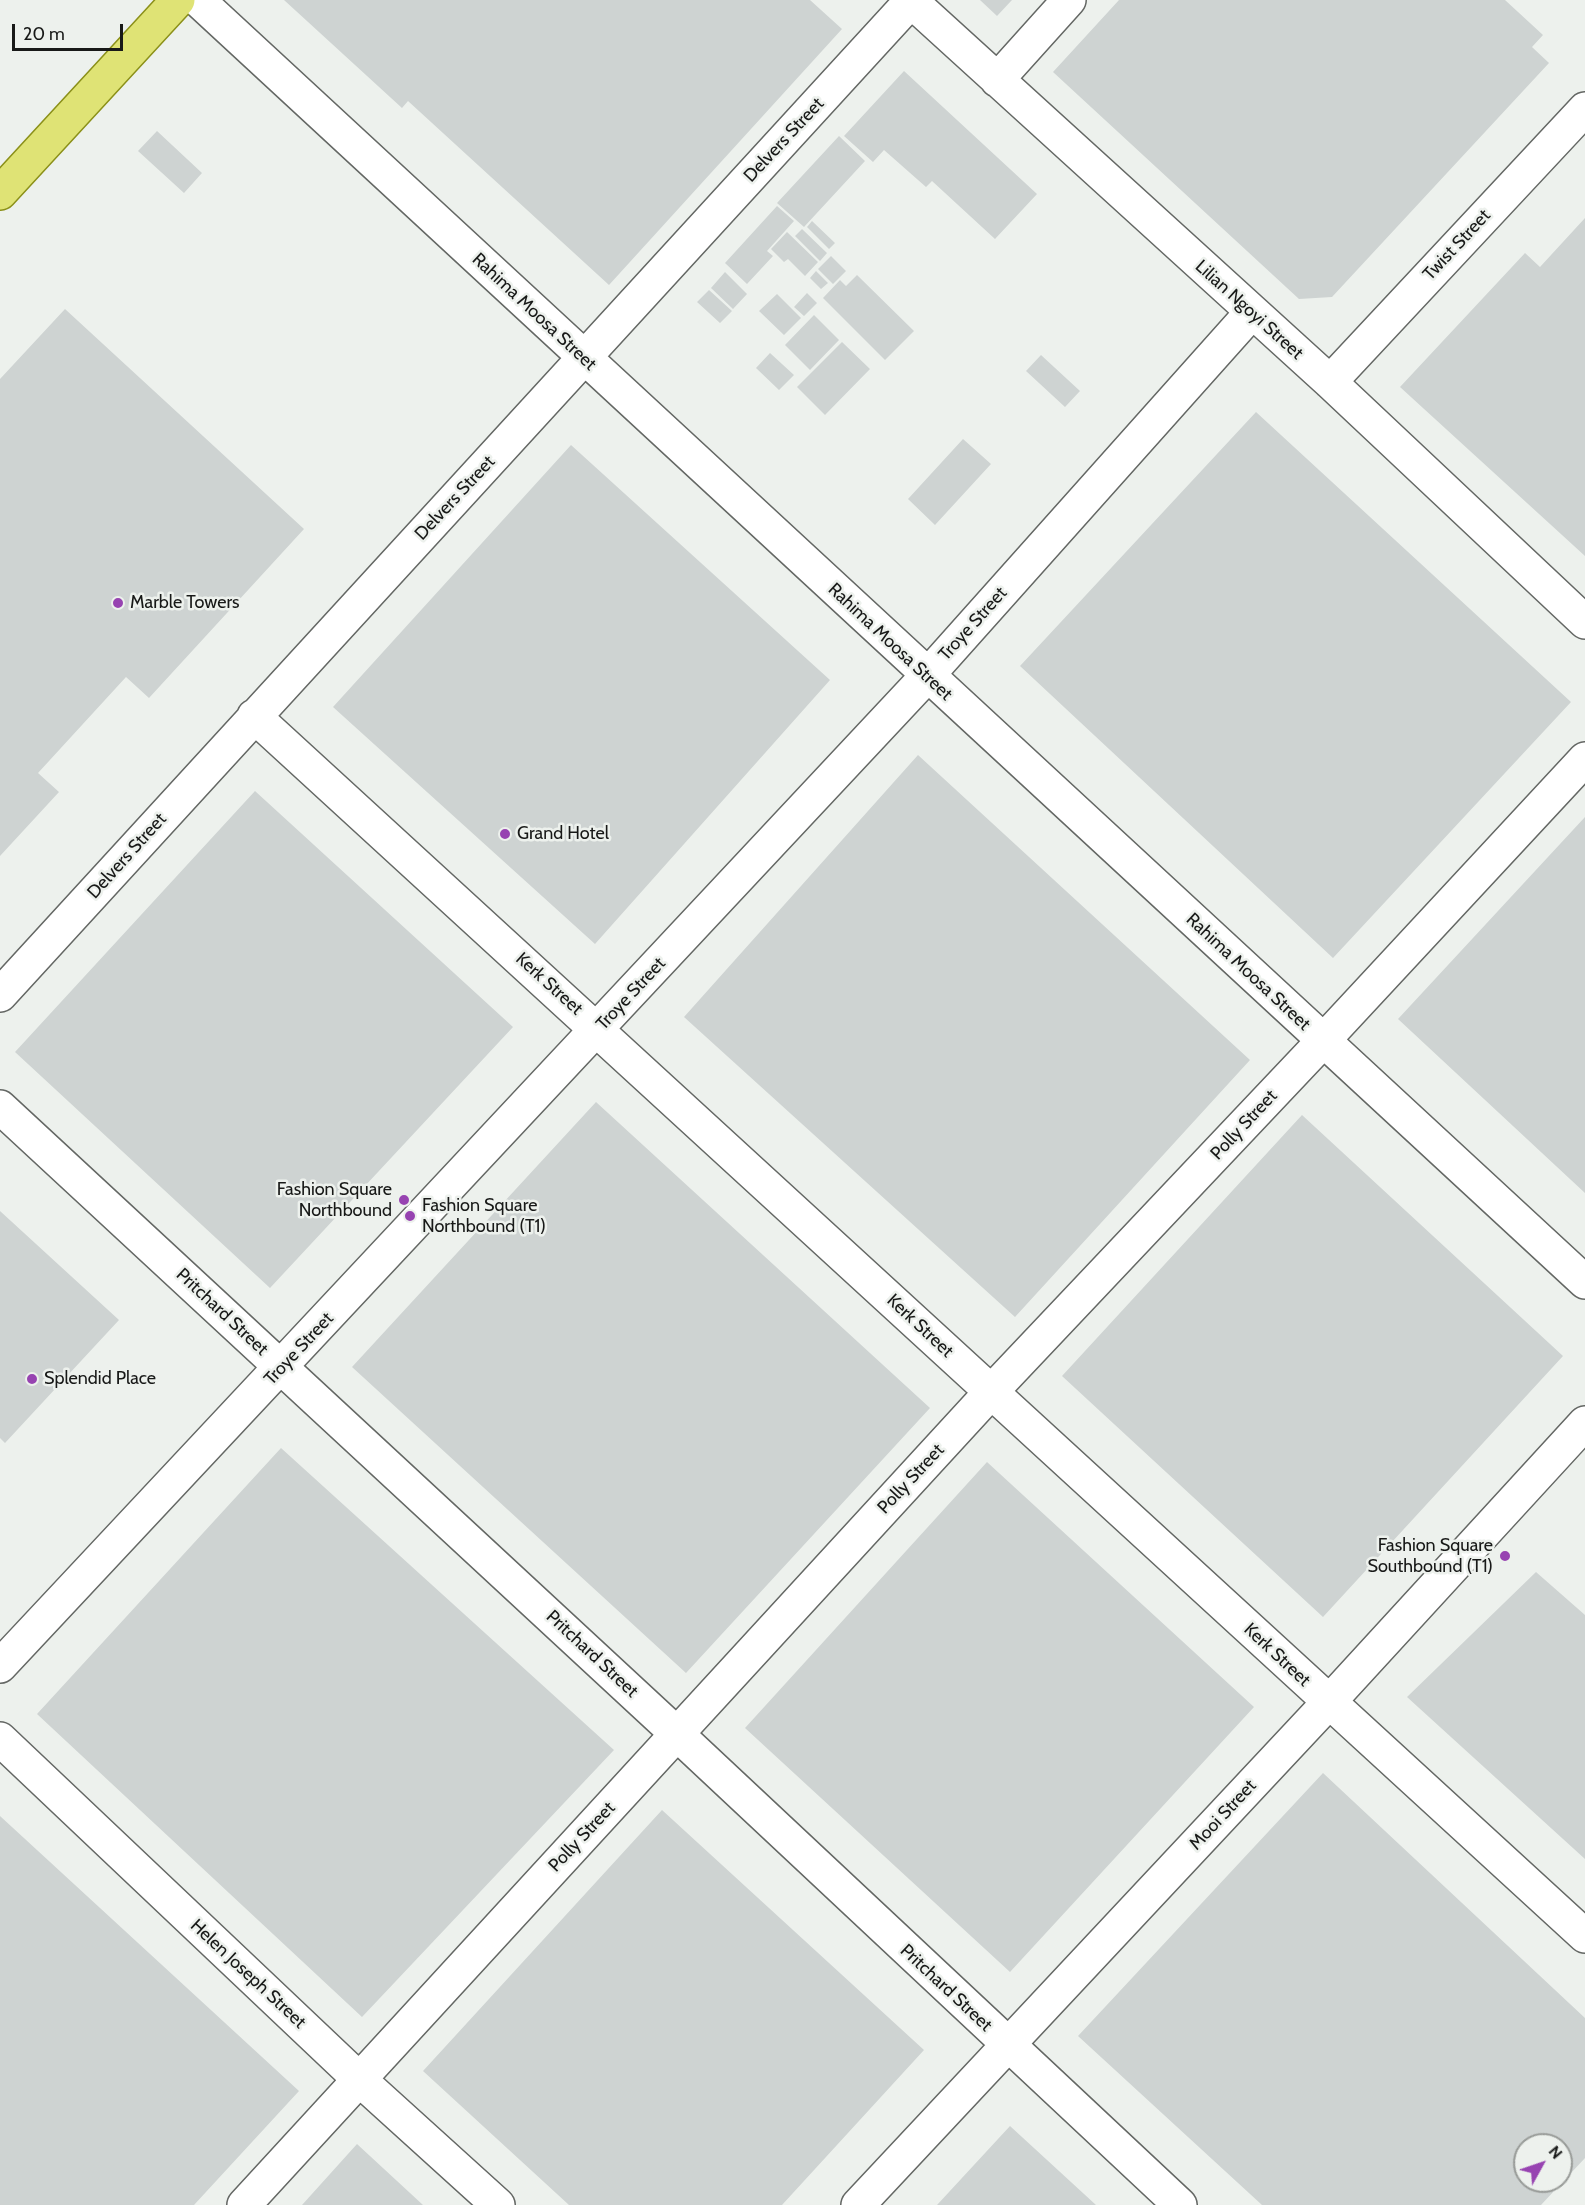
<!DOCTYPE html>
<style>
body{margin:0}
#map{position:relative;width:1585px;height:2205px;overflow:hidden;background:#edf1ed;font-family:Cabin,sans-serif}
canvas{display:block}
.north{position:absolute;left:1513px;top:2133px;width:60px;height:60px;box-sizing:border-box;background:#edf1ed;border:2px solid #989b98;border-radius:50%;rotate:50deg;font-size:16px;font-weight:700;line-height:24px;text-align:center;color:#181918}
.north::after{content:'';display:block;margin:auto;width:21px;height:27px;background:#9743b1;clip-path:polygon(50% 0,100% 100%,50% 72%,0 100%)}
.scale{position:absolute;left:12px;top:24px;width:111px;height:27px;box-sizing:border-box;border:3px solid #181918;border-top:0;padding-left:8px;font-size:18px;line-height:21px;white-space:nowrap;color:#181918;-webkit-text-stroke:4px #edf1ed;paint-order:stroke}
</style>
<div id="map">
<canvas width="1585" height="2205"></canvas>
<div class="north">N</div>
<div class="scale">20 m</div>
</div>
<script>
const ctx = document.querySelector('canvas').getContext('2d');
ctx.lineJoin = 'round';
function fillPath(path, color) { ctx.fillStyle = color; ctx.fill(path, 'evenodd'); }
const poly = rows => new Path2D(rows.map(r => 'M' + r).join(''));
function strokePath(path, color, width, dash) { ctx.strokeStyle = color; ctx.lineWidth = width; ctx.lineCap = dash ? 'butt' : 'round'; ctx.setLineDash(dash || []); ctx.stroke(path); }
function write(font, color, halo, rows, align = 'center') {
  ctx.font = font + ' Cabin,sans-serif'; ctx.lineWidth = 5; ctx.setLineDash([]); ctx.textBaseline = 'middle'; ctx.strokeStyle = halo; ctx.fillStyle = color; for (const [text, x, y, turn = 0] of rows) {
    ctx.save(); ctx.translate(x, y); ctx.rotate((+turn || 0) * Math.PI / 180); ctx.textAlign = isNaN(turn) ? turn : align; if (halo) ctx.strokeText(text, 0, 0); ctx.fillText(text, 0, 0); ctx.restore();
  }
}
fillPath(poly([
 [284,0,810,0,842,29,609,285,408,101,402,108],
 [980,0,1012,0,997,16],
 [1119,0,1505,0,1543,35,1532,47,1549,63,1332,297,1299,299,1053,72],
 [904,71,1037,194,995,239,932,181,926,187,884,150,873,162,844,136],
 [157,131,202,173,184,193,138,151],
 [839,136,865,161,804,227,777,203],
 [777,206,794,221,767,251,773,256,747,284,725,263],
 [1585,218,1585,556,1400,387,1525,253,1540,267],
 [812,221,835,243,829,249,807,227],
 [802,229,827,253,820,261,795,236],
 [787,232,818,262,805,276,788,259,784,262,771,249],
 [831,256,846,271,833,284,818,269],
 [816,271,828,283,821,289,810,278],
 [725,272,747,294,733,309,711,288],
 [857,275,914,331,885,360,823,298,840,280,846,286],
 [709,290,732,311,720,323,697,302],
 [807,293,817,303,804,316,794,307],
 [777,294,801,318,784,335,759,311],
 [65,309,304,529,149,698,126,677,38,773,59,792,0,856,0,379],
 [814,315,839,340,810,370,785,345],
 [842,342,870,369,825,415,797,387],
 [770,353,794,375,779,390,756,368],
 [1041,355,1080,391,1065,407,1026,371],
 [1256,412,1571,702,1333,958,1020,666],
 [963,439,991,464,935,525,908,499],
 [571,445,830,680,595,944,333,707],
 [918,755,1250,1060,1015,1317,684,1017],
 [255,791,513,1027,270,1288,15,1052],
 [1585,817,1585,1193,1398,1019],
 [596,1102,930,1408,686,1673,352,1367],
 [1302,1115,1563,1356,1323,1617,1062,1376],
 [0,1211,119,1320,5,1443,0,1438],
 [281,1448,614,1750,362,2017,37,1714],
 [987,1462,1254,1707,1010,1972,745,1728],
 [1536,1572,1585,1615,1585,1859,1407,1697],
 [1323,1773,1585,2018,1585,2158,1541,2205,1262,2205,1078,2036],
 [1525,2145,1561,2145,1561,2181,1525,2181],
 [662,1810,924,2050,782,2205,569,2205,423,2071],
 [0,1816,299,2091,194,2205,0,2205],
 [1010,2126,1096,2205,937,2205],
 [357,2144,423,2205,302,2205]
]), '#ced3d2');
const minor = poly([
 [198,0,1585,1282],
 [910,0,1330,382,1585,622],
 [997,80,1069,0],
 [1330,382,1585,109],
 [254,716,1585,1936],
 [0,995,911,1],
 [0,1107,677,1734,1180,2205],
 [0,1666,927,676,1252,312],
 [0,1739,360,2080,498,2205],
 [244,2205,991,1392,1323,1041,1585,759],
 [858,2205,1329,1702,1585,1423]
]);
const major = poly([
 [0,193,178,0]
]);
strokePath(minor, '#646764', 36);
strokePath(major, '#8b9019', 36);
strokePath(minor, '#fff', 33);
strokePath(major, '#dfe375', 33);
for (const [x, y, r, color] of [
 [118,603,6,"#9743b1"],
 [505,834,6,"#9743b1"],
 [404,1200,6,"#9743b1"],
 [410,1216,6,"#9743b1"],
 [32,1379,6,"#9743b1"],
 [1505,1556,6,"#9743b1"]
]) { const dot = new Path2D(); dot.arc(x, y, r, 0, 2 * Math.PI); ctx.fillStyle = color; ctx.fill(dot); strokePath(dot, '#edf1ed', 2); }
write('18px', '#181918', '#edf1ed', [
 ["Delvers Street",784,140,-47],
 ["Twist Street",1457,245,-47],
 ["Lilian Ngoyi Street",1249,310,42],
 ["Rahima Moosa Street",534,312,43],
 ["Delvers Street",455,498,-47],
 ["Troye Street",973,624,-48],
 ["Rahima Moosa Street",890,642,43],
 ["Delvers Street",127,856,-48],
 ["Rahima Moosa Street",1248,972,43],
 ["Kerk Street",549,984,42],
 ["Troye Street",631,994,-47],
 ["Polly Street",1244,1125,-47],
 ["Pritchard Street",222,1312,43],
 ["Kerk Street",920,1326,43],
 ["Troye Street",299,1349,-47],
 ["Polly Street",911,1479,-47],
 ["Pritchard Street",592,1654,43],
 ["Kerk Street",1277,1655,43],
 ["Mooi Street",1223,1815,-47],
 ["Polly Street",582,1837,-47],
 ["Helen Joseph Street",248,1974,43],
 ["Pritchard Street",946,1988,43]
]);
write('18px', '#181918', '#edf1ed', [
 ["Marble Towers",130,603],
 ["Grand Hotel",517,834],
 ["Fashion Square",392,1190,"right"],
 ["Northbound",392,1211,"right"],
 ["Fashion Square",422,1206],
 ["Northbound (T1)",422,1227],
 ["Splendid Place",44,1379],
 ["Fashion Square",1493,1546,"right"],
 ["Southbound (T1)",1493,1567,"right"]
], 'left');
</script>
